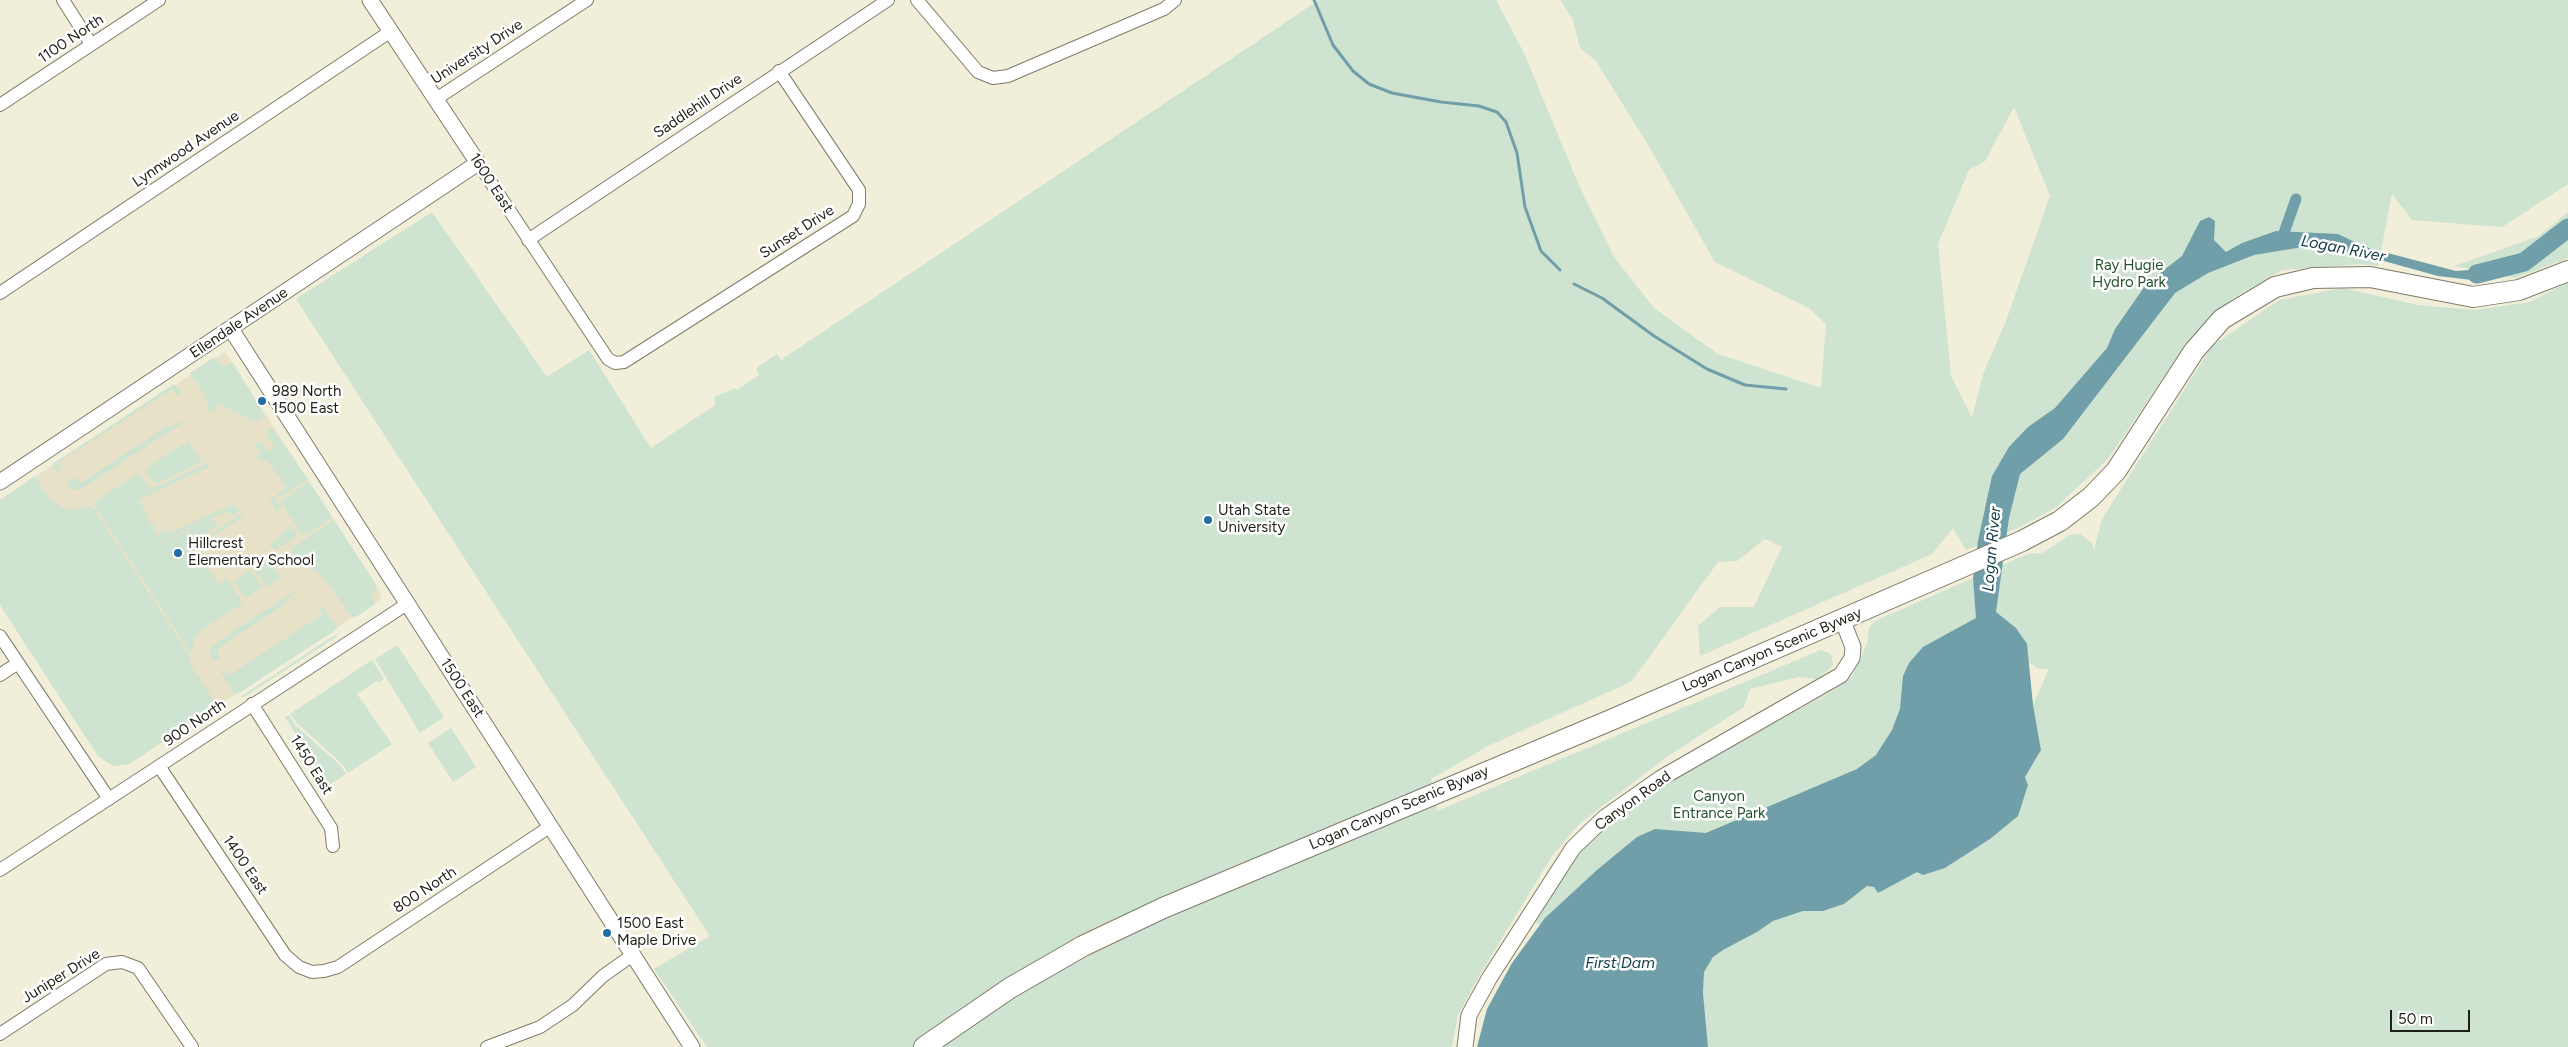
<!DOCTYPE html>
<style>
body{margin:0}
#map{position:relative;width:2568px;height:1047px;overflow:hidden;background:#f1eed9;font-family:Figtree,sans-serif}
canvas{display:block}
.scale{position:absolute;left:2390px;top:1010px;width:80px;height:22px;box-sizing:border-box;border:2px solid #1f1e17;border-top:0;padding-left:6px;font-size:15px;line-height:18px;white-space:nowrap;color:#1f1e17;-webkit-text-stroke:4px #fff;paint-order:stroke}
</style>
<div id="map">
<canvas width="2568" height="1047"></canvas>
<div class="scale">50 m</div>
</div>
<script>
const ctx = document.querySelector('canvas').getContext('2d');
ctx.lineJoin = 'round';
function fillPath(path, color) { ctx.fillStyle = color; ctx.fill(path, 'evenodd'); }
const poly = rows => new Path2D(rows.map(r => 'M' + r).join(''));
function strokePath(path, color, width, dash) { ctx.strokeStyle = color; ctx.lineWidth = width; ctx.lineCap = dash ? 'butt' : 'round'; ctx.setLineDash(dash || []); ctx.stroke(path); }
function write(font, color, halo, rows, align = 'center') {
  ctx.font = font + ' Figtree,sans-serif'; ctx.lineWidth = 5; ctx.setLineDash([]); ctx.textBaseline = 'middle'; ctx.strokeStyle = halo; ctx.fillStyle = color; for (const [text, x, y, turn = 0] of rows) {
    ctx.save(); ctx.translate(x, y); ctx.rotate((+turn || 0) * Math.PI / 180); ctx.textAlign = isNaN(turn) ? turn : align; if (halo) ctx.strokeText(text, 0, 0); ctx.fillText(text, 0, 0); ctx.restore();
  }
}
fillPath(poly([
 [225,352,381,593,381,599,129,764,113,766,98,756,0,605,0,500]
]), '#e7e2c7');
fillPath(poly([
 [1319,0,1496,0,1525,55,1577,181,1614,257,1654,308,1718,354,1821,388,1826,324,1809,308,1715,262,1650,148,1596,61,1580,48,1573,20,1560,0,2568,0,2568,184,2502,227,2412,220,2392,194,2378,266,2362,264,2282,270,2233,298,2202,328,2175,361,2108,459,2055,508,2024,525,1966,550,1953,528,1932,554,1700,656,1698,626,1720,607,1754,607,1782,547,1765,539,1737,561,1718,562,1631,682,1490,745,1431,779,1437,811,1821,650,1831,654,1833,665,1818,679,1799,677,1750,689,1744,707,1668,756,1579,824,1552,856,1479,976,1458,1015,1452,1047,707,1047,654,969,710,936,296,299,432,212,547,377,589,350,651,448,715,405,714,397,736,388,737,390,759,375,756,368,777,354,781,360],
 [2014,107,2050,196,2006,321,1983,374,1972,418,1951,376,1938,244,1969,170,1985,161],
 [2568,212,2568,258,2515,278,2454,266,2539,236],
 [2568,282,2568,1047,1708,1047,1703,993,1704,972,1713,957,1723,950,1757,932,1773,921,1803,911,1824,911,1844,904,1867,886,1874,886,1878,892,1918,871,1945,868,1990,839,2024,797,2028,786,2025,777,2041,750,2033,705,2049,669,2038,669,2025,659,1885,762,1545,928,1532,920,1586,844,1616,817,1670,781,1833,691,1852,677,1867,644,1869,628,1875,621,2028,554,2042,553,2070,535,2080,534,2092,543,2094,550,2102,519,2212,346,2279,300,2343,288,2418,305,2475,310,2530,302],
 [213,358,223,366,233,363,263,412,264,417,260,420,255,422,218,403,214,412,209,410,206,397,190,373],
 [174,384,180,391,180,395,177,395,172,389,59,462,62,471,57,471,53,464],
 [181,421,183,423,81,489,72,490,66,485,67,482,75,477,81,483,169,425,171,427],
 [272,428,308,479,279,498,277,494,286,487,267,460,261,463,257,455,261,452,253,442,261,442,268,452,275,448,267,434,268,430],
 [188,441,202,462,155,484,145,469],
 [207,463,209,467,139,500,160,544,186,532,192,542,190,544,219,584,227,579,243,603,200,631,194,640,191,653,93,503,139,473,151,489],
 [35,476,49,498,61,507,71,510,92,506,188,653,192,667,215,702,214,708,129,764,113,766,98,756,0,605,0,500],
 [309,481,333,518,305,535,300,532,281,501],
 [274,496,282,508,278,511,290,530,294,529,297,532,295,537,275,551,271,544,288,528,269,499],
 [234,504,239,511,232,516,228,511,212,518,217,526,194,541,187,531,202,523,160,543,151,524,153,523,157,535,168,530,170,533],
 [241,514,243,517,207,540,209,543,199,550,206,560,204,562,193,546],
 [334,520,377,586,372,594,375,604,356,617,351,616,322,575,293,559,292,548],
 [268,558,281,577,266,587,253,568],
 [250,570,262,587,245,598,233,581],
 [293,592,295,594,285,601,286,603,217,649,220,657,214,661,211,660,210,649,214,644],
 [321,605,337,627,334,631,239,693,234,694,220,671,224,670,228,676,323,614,319,608],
 [338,633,336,637,244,697,240,697],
 [397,645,444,717,420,733,375,659],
 [372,660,384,679,379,682,377,681,357,694,392,744,348,773,343,765,297,723,290,714],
 [289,715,295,725,341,766,346,774,329,785,285,717],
 [451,728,476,767,453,782,428,743]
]), '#cee3d0');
fillPath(poly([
 [2209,217,2215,221,2214,240,2226,252,2242,243,2276,231,2338,234,2365,247,2456,271,2484,269,2509,261,2494,273,2472,280,2438,276,2355,253,2309,246,2254,255,2208,273,2175,293,2063,439,2020,474,2009,518,1996,612,2016,628,2027,644,2033,705,2041,750,2025,777,2028,785,2018,816,1990,839,1945,868,1923,875,1917,872,1878,893,1874,887,1867,886,1844,904,1823,911,1803,911,1773,921,1757,932,1723,950,1713,957,1704,972,1703,993,1708,1047,1477,1047,1487,1009,1512,963,1545,918,1597,870,1637,837,1655,829,1706,833,1857,769,1876,755,1892,730,1900,709,1903,676,1909,663,1923,647,1976,618,1973,578,1978,541,1992,476,2009,447,2028,427,2055,408,2107,348,2115,329,2147,283,2182,256,2200,221]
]), '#709fa9');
strokePath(poly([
 [1314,0,1333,45,1353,71,1369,84,1392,93,1441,102,1479,106,1497,112,1506,122,1517,153,1525,207,1541,251,1560,270],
 [1574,284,1602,298,1654,336,1707,369,1745,385,1786,389]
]), '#709fa9', 3);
strokePath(poly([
 [2280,244,2296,199]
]), '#709fa9', 11);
strokePath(poly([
 [2477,274,2524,262,2568,228]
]), '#709fa9', 19);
const minor = poly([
 [63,0,91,44],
 [917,0,978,72,993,78,1008,76,1164,9,1175,0],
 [436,99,587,0],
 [0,105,159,0],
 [478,163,608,359,615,363,624,362,853,216,859,204,859,190,779,71],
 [528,240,888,0],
 [0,293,391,31],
 [0,636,109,799],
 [0,675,18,663],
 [252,704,331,828,333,846],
 [159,766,285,955,299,967,312,972,324,971,338,967,551,826],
 [0,870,407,604],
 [0,1034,106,964,122,962,138,968,192,1047],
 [487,1047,540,1027,573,1005,603,976,634,954]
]);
const tertiary = poly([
 [231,329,692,1047],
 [0,482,478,163,370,0],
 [1465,1047,1469,1015,1490,977,1573,848,1604,818,1661,778,1841,675,1852,658,1853,647,1842,619]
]);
const primary = poly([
 [924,1047,1010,988,1083,946,1163,908,1611,720,2022,541,2060,521,2091,497,2116,471,2194,351,2222,319,2275,287,2313,278,2370,277,2473,297,2519,290,2568,271]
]);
strokePath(minor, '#7e7b69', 14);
strokePath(tertiary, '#7e7b69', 17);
strokePath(primary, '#7e7b69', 22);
strokePath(minor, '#fff', 12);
strokePath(tertiary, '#fff', 15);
strokePath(primary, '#fff', 20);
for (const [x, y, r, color] of [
 [262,401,5,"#246da0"],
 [1208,520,5,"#246da0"],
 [178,553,5,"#246da0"],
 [607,933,5,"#246da0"]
]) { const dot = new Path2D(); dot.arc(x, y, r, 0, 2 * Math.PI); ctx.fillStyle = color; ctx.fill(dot); strokePath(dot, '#fff', 2); }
write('15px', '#1f1e17', '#fff', [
 ["1100 North",71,39,-34],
 ["University Drive",477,52,-33],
 ["Saddlehill Drive",698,106,-34],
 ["Lynnwood Avenue",186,149,-34],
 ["1600 East",491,183,57],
 ["Sunset Drive",797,232,-33],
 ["Ellendale Avenue",239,323,-34],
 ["Logan Canyon Scenic Byway",1772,650,-23],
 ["1500 East",462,688,57],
 ["900 North",195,723,-34],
 ["1450 East",311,765,58],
 ["Canyon Road",1633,801,-36],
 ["Logan Canyon Scenic Byway",1399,808,-23],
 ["1400 East",245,865,56],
 ["800 North",425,890,-33],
 ["Juniper Drive",61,976,-32]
]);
write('15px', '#23522b', '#fff', [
 ["Ray Hugie",2129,266],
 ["Hydro Park",2129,283],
 ["Canyon",1719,797],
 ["Entrance Park",1719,814]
]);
write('15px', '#1f1e17', '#fff', [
 ["989 North",272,392],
 ["1500 East",272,409],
 ["Utah State",1218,511],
 ["University",1218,528],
 ["Hillcrest",188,544],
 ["Elementary School",188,561],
 ["1500 East",617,924],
 ["Maple Drive",617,941]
], 'left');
write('italic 16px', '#144048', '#fff', [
 ["Logan River",2343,249,11],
 ["Logan River",1992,549,-85],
 ["First Dam",1620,963]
]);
</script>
